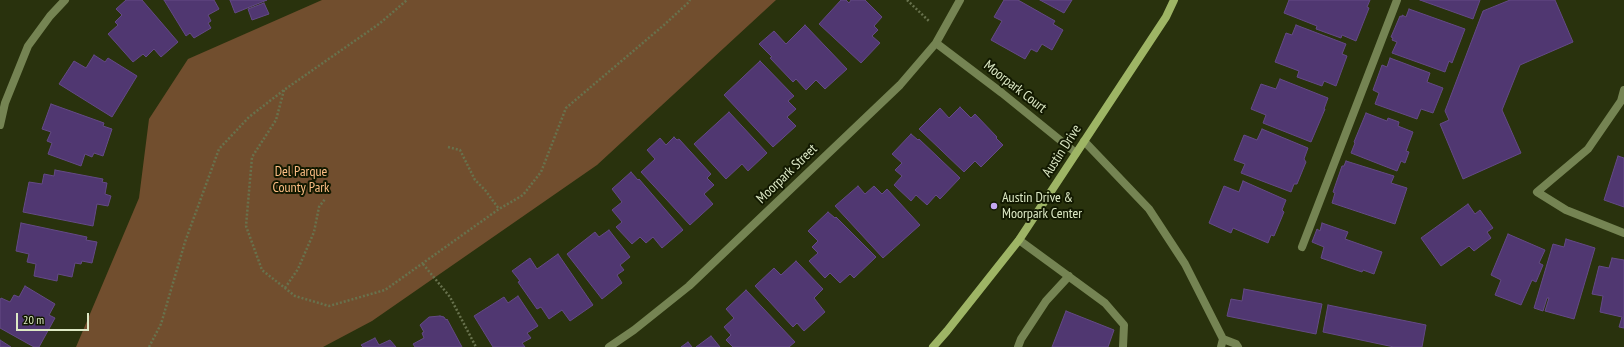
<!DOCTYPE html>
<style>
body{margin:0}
#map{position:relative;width:1624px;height:347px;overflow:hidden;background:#29320d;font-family:"PT Sans Narrow",sans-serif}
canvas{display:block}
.scale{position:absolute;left:16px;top:313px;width:73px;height:18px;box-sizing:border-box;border:2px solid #dde9c5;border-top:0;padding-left:5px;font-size:12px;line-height:14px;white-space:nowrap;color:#dde9c5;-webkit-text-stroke:3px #121900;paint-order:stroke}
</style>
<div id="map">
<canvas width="1624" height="347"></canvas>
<div class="scale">20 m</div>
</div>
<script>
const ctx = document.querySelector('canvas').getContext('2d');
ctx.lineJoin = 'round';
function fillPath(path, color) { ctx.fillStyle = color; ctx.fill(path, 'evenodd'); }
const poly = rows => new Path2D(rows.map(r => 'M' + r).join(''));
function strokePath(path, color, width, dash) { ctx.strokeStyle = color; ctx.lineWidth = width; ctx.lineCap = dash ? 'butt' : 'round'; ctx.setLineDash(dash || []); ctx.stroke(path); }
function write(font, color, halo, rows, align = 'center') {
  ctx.font = font + ' "PT Sans Narrow",sans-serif'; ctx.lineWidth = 4; ctx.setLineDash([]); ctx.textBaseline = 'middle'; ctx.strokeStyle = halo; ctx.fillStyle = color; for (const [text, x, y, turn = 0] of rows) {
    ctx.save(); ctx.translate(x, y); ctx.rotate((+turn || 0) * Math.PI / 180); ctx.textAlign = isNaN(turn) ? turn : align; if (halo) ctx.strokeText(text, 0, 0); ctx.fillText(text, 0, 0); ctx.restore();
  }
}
fillPath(poly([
 [322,0,776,0,597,165,372,321,323,347,76,347,139,198,149,119,188,59]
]), '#714e2e');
const building = poly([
 [126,0,142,0,178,42,161,57,154,49,146,57,143,54,133,62,108,34,118,25,115,22,122,15,116,9,126,0],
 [164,0,214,0,219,9,208,15,211,21,208,23,211,28,194,38,190,33,186,36,164,0],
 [230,0,267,0,235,13,230,0],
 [841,0,846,0,849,3,851,0,865,0,882,17,874,26,878,30,872,36,880,43,861,63,819,24,841,0],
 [1004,0,1018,0,1055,21,1053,24,1063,30,1052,50,1042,44,1037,52,1031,49,1025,59,991,40,1002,21,994,17,1004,0],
 [1040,0,1072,0,1064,13,1040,0],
 [1289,0,1370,0,1367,7,1369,8,1356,41,1342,35,1341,38,1316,29,1317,26,1284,13,1289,0],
 [1420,0,1480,0,1473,19,1420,0],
 [1510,0,1555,0,1573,42,1520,65,1502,110,1521,153,1463,179,1440,124,1449,120,1445,111,1483,11,1510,0],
 [264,3,269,14,252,20,248,9,264,3],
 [1409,9,1465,29,1452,63,1449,61,1445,72,1392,53,1397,42,1392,40,1393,38,1391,37,1400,16,1402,17,1402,15,1406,17,1409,9],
 [805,25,847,69,825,89,816,80,806,90,796,79,793,82,770,58,772,57,759,44,774,31,786,44,805,25],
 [1296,25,1346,44,1342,54,1347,56,1336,86,1324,81,1322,86,1297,77,1299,71,1275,62,1286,33,1292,35,1296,25],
 [94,55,105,62,108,58,137,76,112,117,59,84,74,61,86,68,94,55],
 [1390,58,1430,73,1427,82,1443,88,1433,113,1421,109,1417,119,1375,104,1379,93,1373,90,1382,65,1387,67,1390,58],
 [760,61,794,96,788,101,796,109,787,117,796,126,773,147,724,95,760,61],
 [1280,79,1328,98,1324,109,1325,109,1311,142,1263,123,1266,115,1251,109,1261,84,1276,89,1280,79],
 [51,104,104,123,103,126,112,129,103,156,94,153,92,157,85,154,81,166,48,154,52,143,47,141,51,132,42,129,51,104],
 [960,107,971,118,975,114,997,137,996,138,1003,145,981,167,975,161,964,172,919,129,940,108,949,118,960,107],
 [729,112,767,153,748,171,742,164,726,179,694,144,729,112],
 [1366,113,1387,121,1388,118,1399,122,1398,126,1413,132,1406,151,1409,152,1405,163,1401,161,1397,171,1351,153,1355,143,1354,142,1366,113],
 [1262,129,1308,148,1304,159,1306,162,1297,184,1294,184,1291,192,1241,173,1245,164,1234,160,1244,135,1257,140,1262,129],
 [911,134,918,140,919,139,960,178,940,199,936,195,927,205,916,195,911,201,894,185,902,176,895,170,902,163,892,154,911,134],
 [674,137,677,140,679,139,711,174,707,178,714,185,704,194,713,204,690,225,641,172,655,159,647,150,660,138,666,145,674,137],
 [1618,156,1624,158,1624,207,1604,200,1618,156],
 [1346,161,1394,176,1391,183,1407,188,1395,224,1332,203,1335,193,1333,192,1342,166,1344,166,1346,161],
 [55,170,103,179,102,182,107,183,105,194,111,196,108,206,97,204,93,226,23,212,29,182,42,184,44,174,54,176,55,170],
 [631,172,638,180,639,179,683,230,662,248,653,237,646,243,640,237,632,244,616,227,622,222,612,210,622,202,612,189,631,172],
 [1243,181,1286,200,1282,210,1284,212,1274,236,1271,235,1268,243,1233,228,1231,233,1209,223,1224,186,1239,192,1243,181],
 [858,186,865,194,874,186,882,194,887,189,920,225,883,258,835,206,858,186],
 [1468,204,1475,214,1480,210,1493,228,1487,232,1491,238,1474,251,1469,246,1441,266,1421,238,1468,204],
 [828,212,835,218,836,217,876,257,854,278,850,274,840,283,830,273,825,278,809,261,818,253,812,247,818,241,808,231,828,212],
 [21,223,87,237,86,240,97,242,92,263,82,261,81,264,75,263,72,277,58,274,57,281,34,276,36,264,27,262,29,254,16,251,21,223],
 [1322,223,1348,232,1345,239,1382,252,1374,274,1363,270,1362,272,1321,258,1324,247,1312,242,1317,229,1320,231,1322,223],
 [609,230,630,257,620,265,624,270,617,275,622,283,602,299,567,254,595,232,599,237,609,230],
 [1508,234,1545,250,1539,263,1543,265,1536,282,1532,280,1521,305,1495,295,1501,280,1491,275,1508,234],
 [1566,239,1595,248,1574,319,1545,311,1549,298,1547,298,1543,311,1534,308,1553,244,1564,247,1566,239],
 [558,254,593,305,570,321,562,310,549,319,541,307,537,309,518,282,520,281,512,271,530,258,537,269,558,254],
 [1612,258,1624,260,1624,328,1619,327,1622,317,1600,312,1603,296,1592,294,1599,266,1609,268,1612,258],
 [796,261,823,289,814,298,825,312,804,331,797,323,793,327,755,286,774,268,781,275,796,261],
 [25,286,55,304,49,315,55,318,39,347,34,347,0,328,0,300,1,298,10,302,14,295,19,297,25,286],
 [1244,289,1322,304,1316,334,1227,316,1231,299,1242,301,1244,289],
 [746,290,795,342,789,347,733,347,726,340,731,335,724,327,734,318,726,309,746,290],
 [518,296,538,326,527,333,531,338,522,343,525,347,493,347,474,316,504,297,508,303,518,296],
 [1328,305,1426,325,1422,347,1394,347,1323,332,1328,305],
 [1066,311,1114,330,1108,347,1052,347,1066,311],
 [440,316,444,317,446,320,447,319,462,347,415,347,413,344,424,338,422,333,424,332,420,325,429,317,440,316],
 [711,336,720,347,696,347,711,336],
 [375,338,379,345,390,340,396,347,363,347,361,345,375,338],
 [0,340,11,347,0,347,0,340],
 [688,342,692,347,681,347,688,342]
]);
fillPath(building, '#503771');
strokePath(building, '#644a86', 1);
strokePath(poly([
 [907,0,930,22],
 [284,90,276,120,252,157,246,226,262,270,295,296,329,306,385,290,499,209,523,195,541,172,566,108,664,25,689,2,690,0],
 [448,147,460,150,475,180,485,190,499,209],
 [423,264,450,297,476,347],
 [285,288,298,269,314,232,319,207,325,199],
 [149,347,161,324,185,242,219,149,249,117,284,90,379,24,407,0]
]), '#68724d', 2.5, [2, 2]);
strokePath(poly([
 [1624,90,1621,101,1588,149,1537,192,1566,210,1624,233],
 [1084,141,1149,209,1185,264,1223,339,1221,347],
 [1019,240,1105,303,1124,325,1123,347],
 [1302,247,1397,0],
 [1223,339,1236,344,1238,347],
 [1018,347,1021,339,1046,301,1069,276]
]), '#758453', 8);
strokePath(poly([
 [936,43,1002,93,1076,153],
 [0,125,5,103,28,46,50,16,65,0],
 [609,347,634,330,689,286,900,85,936,43,960,0]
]), '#758453', 8);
strokePath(poly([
 [933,347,947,331,1019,240,1166,17,1174,0]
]), '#9eb565', 8);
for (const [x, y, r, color] of [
 [994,206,4,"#c4a7f1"]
]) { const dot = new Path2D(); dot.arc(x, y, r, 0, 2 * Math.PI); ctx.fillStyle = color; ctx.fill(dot); strokePath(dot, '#121900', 1.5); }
write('14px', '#dde9c5', '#121900', [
 ["Moorpark Court",1015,87,38],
 ["Austin Drive",1062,151,-57],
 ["Moorpark Street",787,174,-44]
]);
write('14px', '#fdbd84', '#121900', [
 ["Del Parque",301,172],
 ["County Park",301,188]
]);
write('14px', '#dde9c5', '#121900', [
 ["Austin Drive &",1002,198],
 ["Moorpark Center",1002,214]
], 'left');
</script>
